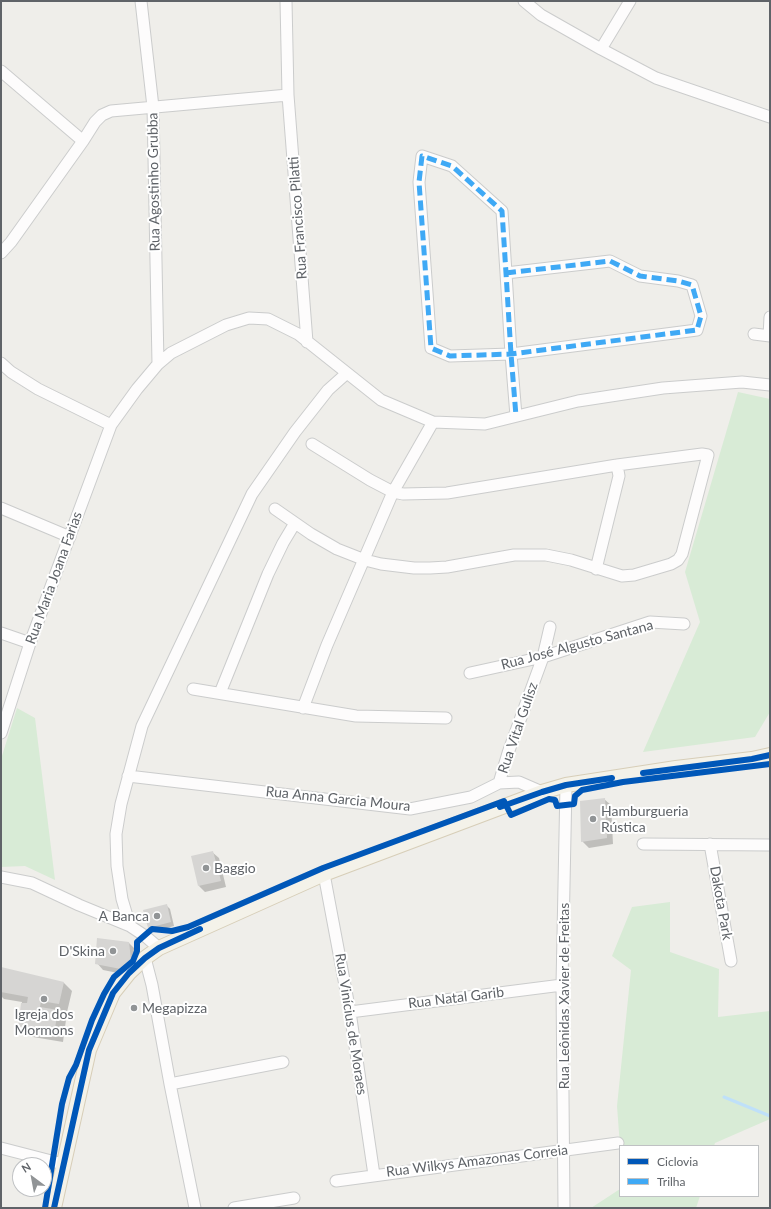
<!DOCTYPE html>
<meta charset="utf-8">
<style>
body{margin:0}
#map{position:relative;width:771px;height:1209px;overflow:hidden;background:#efeeea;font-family:Lato,sans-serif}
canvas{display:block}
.frame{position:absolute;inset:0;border:2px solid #5f6368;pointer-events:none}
.legend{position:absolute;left:619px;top:1145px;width:140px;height:52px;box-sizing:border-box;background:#fff;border:1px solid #bfc1c3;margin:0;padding:5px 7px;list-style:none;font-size:12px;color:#5f6368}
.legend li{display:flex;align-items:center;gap:8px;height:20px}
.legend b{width:20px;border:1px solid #bfc1c3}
.north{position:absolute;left:12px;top:1157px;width:40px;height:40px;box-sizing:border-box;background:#fff;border:1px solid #bfc1c3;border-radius:50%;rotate:328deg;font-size:11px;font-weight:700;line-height:16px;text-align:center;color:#5f6368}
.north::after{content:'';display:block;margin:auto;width:14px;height:18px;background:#919496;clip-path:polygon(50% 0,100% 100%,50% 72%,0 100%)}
</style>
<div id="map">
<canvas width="771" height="1209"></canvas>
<div class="frame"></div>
<ul class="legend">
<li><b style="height:5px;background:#0057b8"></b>Ciclovia</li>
<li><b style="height:5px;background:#3fa9f5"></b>Trilha</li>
</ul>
<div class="north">N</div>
</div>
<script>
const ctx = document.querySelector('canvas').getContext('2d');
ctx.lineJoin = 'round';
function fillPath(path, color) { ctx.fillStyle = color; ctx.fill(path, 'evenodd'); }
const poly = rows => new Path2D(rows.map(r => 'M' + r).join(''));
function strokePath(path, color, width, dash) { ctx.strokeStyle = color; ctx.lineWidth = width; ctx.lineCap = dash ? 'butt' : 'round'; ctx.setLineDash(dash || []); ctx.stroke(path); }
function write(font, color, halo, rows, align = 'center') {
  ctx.font = font + ' Lato,sans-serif'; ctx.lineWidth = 4; ctx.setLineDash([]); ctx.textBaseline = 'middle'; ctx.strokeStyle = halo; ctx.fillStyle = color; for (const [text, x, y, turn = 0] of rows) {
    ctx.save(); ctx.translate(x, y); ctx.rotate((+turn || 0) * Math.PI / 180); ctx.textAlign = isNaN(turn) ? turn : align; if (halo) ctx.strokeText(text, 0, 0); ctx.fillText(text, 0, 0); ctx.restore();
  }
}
fillPath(poly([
 [738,392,770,399,770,712,755,737,643,752,700,622,685,572],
 [17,708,35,718,55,880,25,866,1,867,1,759],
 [670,902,670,952,719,969,718,1017,770,1011,770,1119,715,1143,714,1146,620,1146,617,1106,631,970,612,956,632,907],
 [620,1189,620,1196,700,1196,696,1208,591,1208]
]), '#d8ebd6');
fillPath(poly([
 [604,799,611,805,613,844,589,848,582,841],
 [212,852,219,858,226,887,205,892,199,886],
 [166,905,170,909,174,926,153,932,149,928,144,911],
 [129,943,135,949,137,967,128,975,103,970,97,963],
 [1,968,64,983,72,991,67,1012,57,1010,66,1020,63,1042,27,1036,19,1027,22,1002,4,999,1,996]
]), '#0003');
strokePath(poly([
 [724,1097,770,1116]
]), '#bfe0f9', 3);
fillPath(poly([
 [605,798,607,838,581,842,580,801],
 [213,851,221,881,198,886,191,856],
 [167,904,171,922,148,928,143,910],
 [97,938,129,942,131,960,121,969,95,964],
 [1,967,64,982,59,1004,41,1001,40,1007,58,1010,54,1034,18,1028,21,1003,27,1003,28,997,1,992]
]), '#d6d5d3');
const minor = poly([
 [141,1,153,107,158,364],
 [286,1,288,95,307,342],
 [524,1,541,15,601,49,656,78,770,117],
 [601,49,630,1],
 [1,71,83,141],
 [1,253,11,242,83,141,95,122,102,115,111,111,288,95],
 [506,273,610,261,640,276,678,281,692,285,701,316,697,330,511,354,450,356,431,348,419,182,422,156,452,166,502,211,506,273,511,354,516,416],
 [754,334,770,336],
 [769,336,770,317],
 [1,363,11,372,38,389,111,425],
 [1,508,70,537],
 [275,509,311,534,337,549,365,560,381,564,414,568,430,568,447,567,514,555,546,555,571,560,622,576,634,575,671,564,678,560,682,554,708,455,702,454,617,465,447,493,403,494,393,492,370,480,312,444],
 [596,569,619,476,617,465],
 [1,633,30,643],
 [470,673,543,657,650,622,684,624],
 [193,689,356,716,446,718],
 [220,693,268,574,283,543,295,523],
 [303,708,327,645,393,492,433,422],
 [1,733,30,643,111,425,137,389,158,364,171,353,226,325,249,318,268,319,298,334,381,400,433,422,485,424,578,401,663,388,742,382,770,385],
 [128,776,410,809,471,797,499,783,519,782,542,792],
 [499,783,508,753,543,657,550,627],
 [643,844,770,845],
 [710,844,731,961],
 [324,874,350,1012,374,1175],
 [1,877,32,883,79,905,130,926,145,936,159,948],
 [130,926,122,899,117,866,116,834,121,804,142,726,252,494,295,432,328,390,347,373],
 [145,958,152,985,170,1084,195,1208],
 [350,1012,562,985],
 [170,1084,283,1062],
 [1,1148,63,1164],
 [336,1181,618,1143],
 [234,1208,294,1198],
 [564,1208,562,985,566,785]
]);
const major = poly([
 [54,1208,89,1050,113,993,129,973,145,958,159,948,324,874,542,792,566,785,676,768,752,759,770,755]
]);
strokePath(minor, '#cbcccc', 13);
strokePath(major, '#d7ceb8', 16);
strokePath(minor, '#fdfcfc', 11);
strokePath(major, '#f4f2e9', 14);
strokePath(poly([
 [506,273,610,261,640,276,678,281,692,285,701,316,697,330,511,354,450,356,431,348,419,182,422,156,452,166,502,211,506,273,511,354,516,416]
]), '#3fa9f5', 5, [10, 5]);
strokePath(poly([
 [643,773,752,759,770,755],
 [500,807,542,792,566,785,612,778],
 [45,1208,62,1104,69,1078,76,1065,92,1020,104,994,114,977,133,961,137,951,137,942,152,929,172,931,188,927,323,868,504,801,511,815,549,799,555,800,557,806,574,804,575,796,582,790,623,782,770,764],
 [54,1208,89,1050,113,993,129,973,145,958,159,948,200,929]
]), '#0057b8', 6);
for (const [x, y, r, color] of [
 [593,819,4,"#919496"],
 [206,868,4,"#919496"],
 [157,916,4,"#919496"],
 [113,951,4,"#919496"],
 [44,999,4,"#919496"],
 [134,1008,4,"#919496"]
]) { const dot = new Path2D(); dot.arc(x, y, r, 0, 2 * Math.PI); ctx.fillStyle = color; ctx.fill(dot); strokePath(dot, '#fff', 1.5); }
write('14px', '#5f6368', '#fff', [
 ["Rua Agostinho Grubba",154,182,-91],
 ["Rua Francisco Pilatti",298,218,-94],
 ["Rua Maria Joana Farias",54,578,-70],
 ["Rua José Algusto Santana",577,645,-15],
 ["Rua Vital Gulisz",518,728,-71],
 ["Rua Anna Garcia Moura",338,799,6],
 ["Dakota Park",721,903,80],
 ["Rua Leônidas Xavier de Freitas",564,996,-90],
 ["Rua Natal Garib",456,998,-7],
 ["Rua Vinícius de Moraes",351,1024,81],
 ["Rua Wilkys Amazonas Correia",477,1161,-7]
]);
write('14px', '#5f6368', '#fff', [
 ["Hamburgueria",601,811],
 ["Rústica",601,827],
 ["Baggio",214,868],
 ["A Banca",149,916,"right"],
 ["D'Skina",105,951,"right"],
 ["Megapizza",142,1008],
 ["Igreja dos",44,1014,"center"],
 ["Mormons",44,1030,"center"]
], 'left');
</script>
